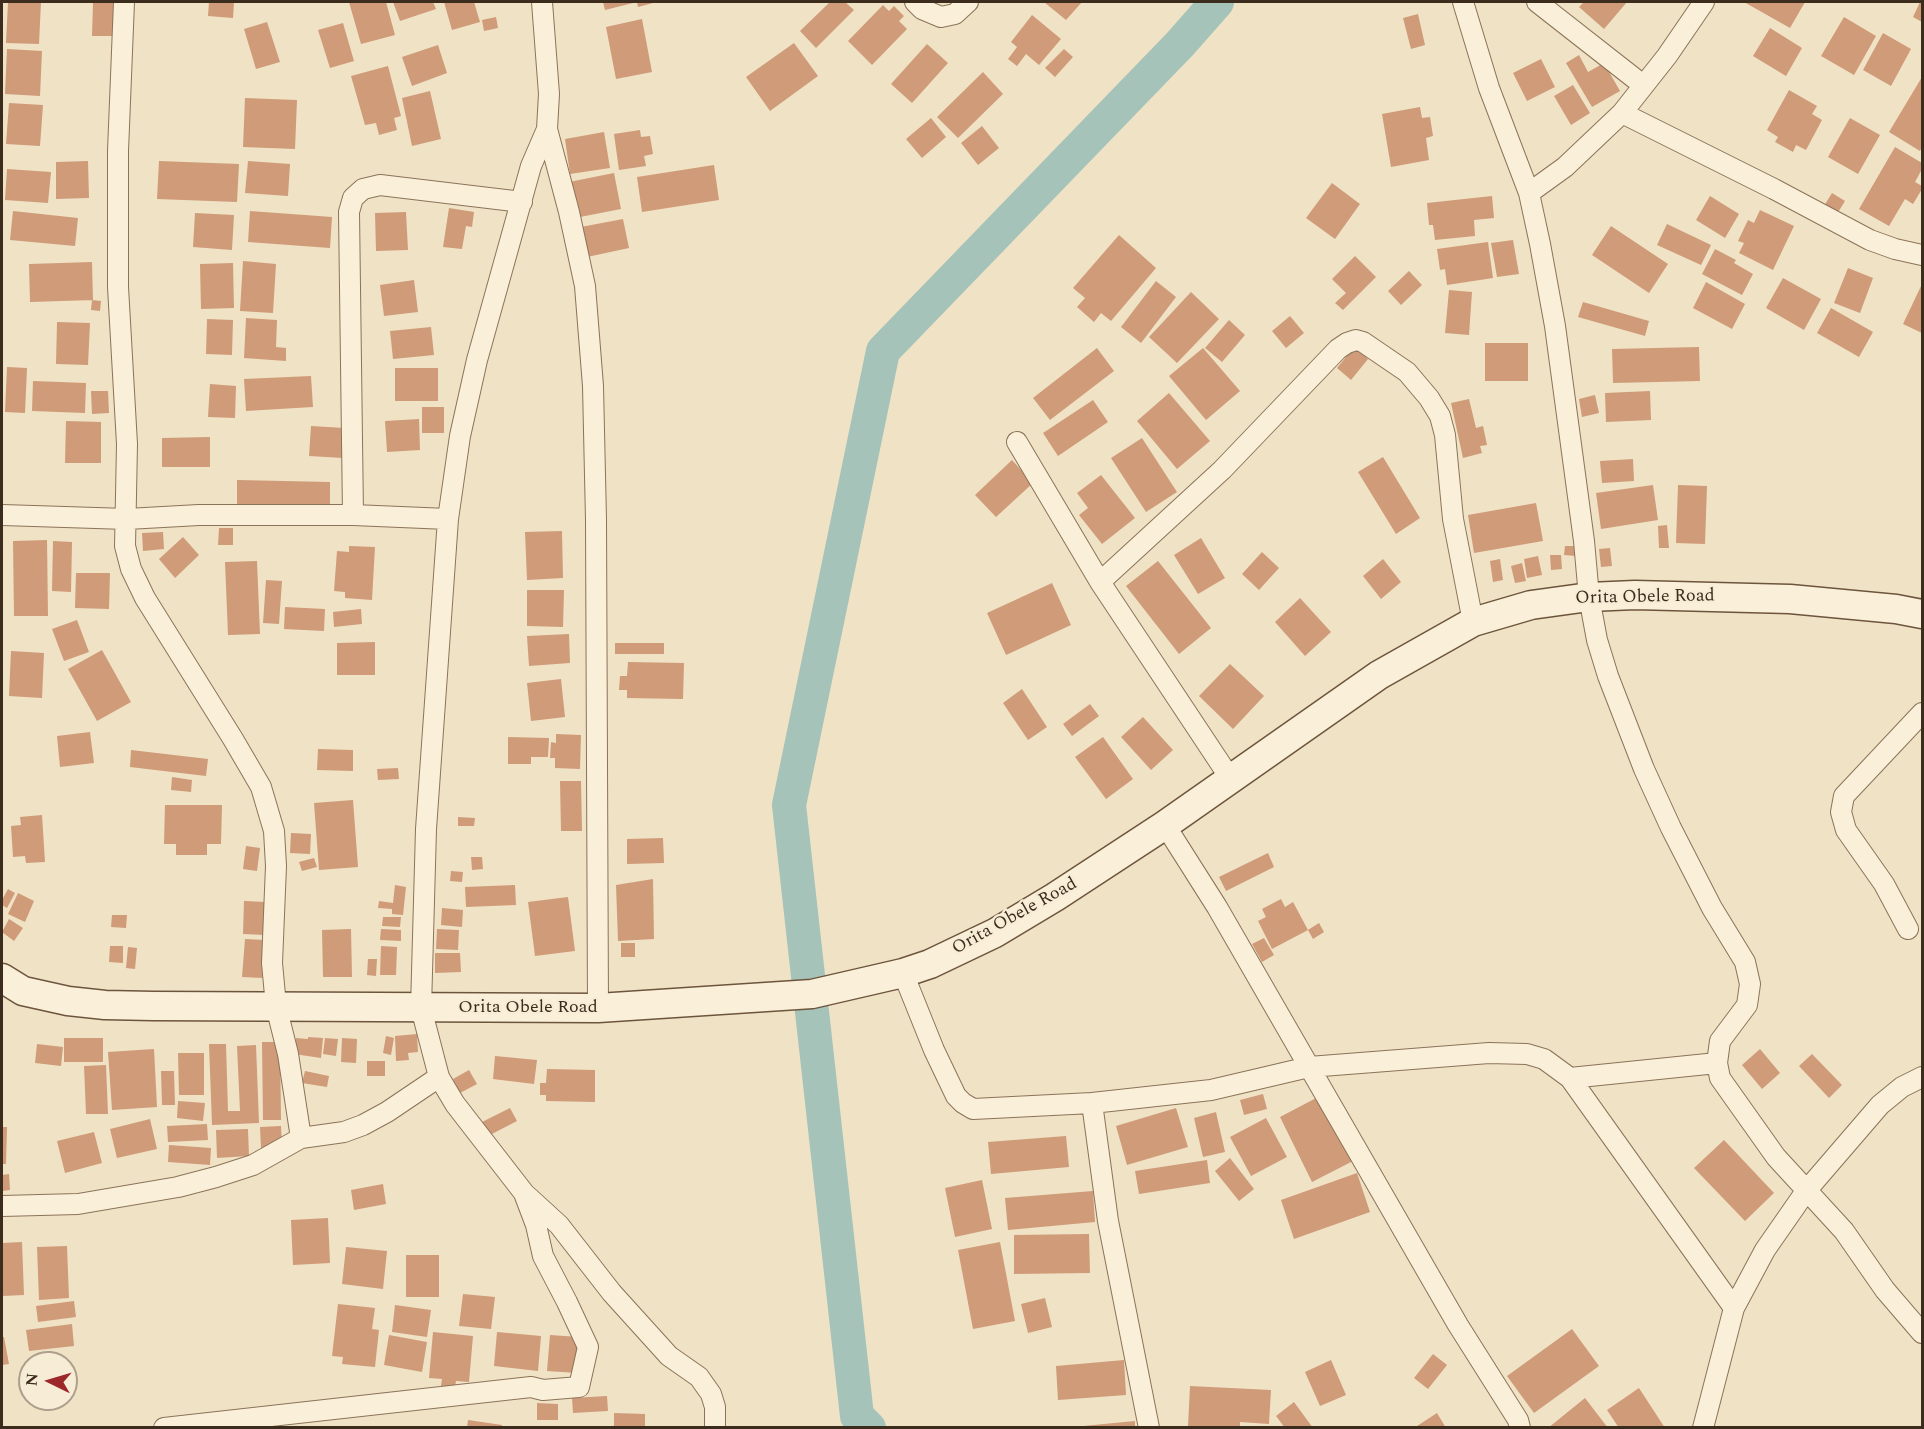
<!DOCTYPE html>
<style>
body{margin:0}
#map{position:relative;width:1924px;height:1429px;overflow:hidden;background:#f0e2c5;font-family:Spectral,serif}
canvas{display:block}
.frame{position:absolute;inset:0;border:3px solid #3b2c1e;pointer-events:none}
.north{position:absolute;left:18px;top:1351px;width:60px;height:60px;box-sizing:border-box;background:#f7ecd5;border:2px solid #ac9f8c;border-radius:50%;rotate:275deg;font-size:16px;font-weight:700;line-height:24px;text-align:center;color:#3b2c1e}
.north::after{content:'';display:block;margin:auto;width:21px;height:27px;background:#9d282b;clip-path:polygon(50% 0,100% 100%,50% 72%,0 100%)}
</style>
<div id="map">
<canvas width="1924" height="1429"></canvas>
<div class="frame"></div>
<div class="north">N</div>
</div>
<script>
const ctx = document.querySelector('canvas').getContext('2d');
ctx.lineJoin = 'round';
const poly = rows => new Path2D(rows.map(r => 'M' + r).join(''));
function strokePath(path, color, width, dash) { ctx.strokeStyle = color; ctx.lineWidth = width; ctx.lineCap = dash ? 'butt' : 'round'; ctx.setLineDash(dash || []); ctx.stroke(path); }
function fillPath(path, color) { ctx.fillStyle = color; ctx.fill(path, 'evenodd'); }
function write(font, color, halo, rows, align = 'center') {
  ctx.font = font + ' Spectral,serif'; ctx.lineWidth = 4.5; ctx.setLineDash([]); ctx.textBaseline = 'middle'; ctx.strokeStyle = halo; ctx.fillStyle = color; for (const [text, x, y, turn = 0] of rows) {
    ctx.save(); ctx.translate(x, y); ctx.rotate((+turn || 0) * Math.PI / 180); ctx.textAlign = isNaN(turn) ? turn : align; if (halo) ctx.strokeText(text, 0, 0); ctx.fillText(text, 0, 0); ctx.restore();
  }
}
strokePath(poly([
 [869,1428,857,1416,789,805,883,351,1180,44,1217,2]
]), '#a6c3ba', 34);
fillPath(poly([
 [8,2,41,2,39,44,6,43],
 [93,2,114,2,113,36,92,36],
 [209,2,234,2,233,18,208,16],
 [349,2,386,2,395,35,361,44],
 [393,2,433,2,436,9,400,21],
 [444,2,474,2,480,22,452,30],
 [603,2,637,2,605,10],
 [637,2,657,2,638,7],
 [830,2,845,2,854,10,816,48,800,31],
 [1044,2,1082,2,1066,20],
 [1584,2,1627,2,1604,29,1579,7],
 [1744,2,1805,2,1790,28],
 [1920,2,1922,2,1922,22,1913,17],
 [883,5,889,11,894,6,904,16,899,21,907,29,872,65,848,41],
 [1418,14,1425,45,1411,49,1403,18],
 [1032,15,1061,39,1039,65,1026,54,1017,66,1008,59,1017,47,1011,42],
 [496,17,498,28,484,31,482,20],
 [1844,17,1876,36,1854,75,1821,56],
 [642,19,652,72,616,79,606,27],
 [267,22,280,62,256,69,244,29],
 [343,23,354,61,330,68,318,30],
 [1770,28,1802,48,1786,76,1753,56],
 [1883,33,1911,49,1891,86,1863,70],
 [794,43,818,76,770,111,746,77],
 [927,44,948,63,912,103,891,84],
 [438,45,447,73,412,86,402,57],
 [7,49,42,51,40,96,5,94],
 [1064,49,1073,57,1055,77,1045,68],
 [1579,55,1588,72,1604,63,1620,91,1592,107,1566,63],
 [1541,59,1555,87,1527,101,1513,73],
 [388,66,401,116,394,118,397,130,379,135,376,123,365,125,351,76],
 [983,72,1003,94,958,138,937,117],
 [1922,77,1922,147,1920,151,1889,132],
 [1573,85,1590,113,1571,125,1554,96],
 [1789,90,1817,106,1812,114,1822,120,1806,150,1796,145,1793,152,1775,142,1778,137,1767,130],
 [430,91,441,139,412,146,402,98],
 [245,98,297,100,295,149,243,147],
 [9,103,43,105,40,146,6,144],
 [1420,107,1422,118,1430,117,1433,136,1426,138,1429,160,1391,167,1382,114],
 [931,118,946,137,922,158,906,139],
 [1850,118,1880,135,1858,174,1828,157],
 [982,126,999,148,978,165,961,143],
 [640,130,641,137,650,136,653,154,644,156,646,166,619,170,614,134],
 [604,132,610,168,570,174,565,139],
 [1895,147,1922,163,1922,169,1915,182,1922,186,1922,189,1913,204,1905,199,1889,226,1859,209],
 [88,161,89,198,56,199,56,162],
 [159,161,239,164,237,202,157,199],
 [248,161,290,164,288,196,245,193],
 [714,165,719,200,642,212,637,177],
 [7,169,51,172,48,203,5,200],
 [614,173,621,209,580,217,577,200,568,202,564,183],
 [1332,183,1360,204,1335,239,1306,218],
 [1832,193,1845,201,1837,214,1824,206],
 [1492,196,1494,218,1474,220,1475,236,1435,240,1433,225,1429,225,1427,203],
 [1710,196,1739,214,1725,238,1696,220],
 [449,208,474,212,472,227,466,226,462,249,443,247],
 [1760,210,1794,226,1773,270,1739,253,1744,243,1738,241,1748,220,1754,223],
 [13,211,78,218,75,246,10,240],
 [250,211,332,217,330,248,248,242],
 [406,212,408,250,376,251,375,213],
 [195,213,234,215,232,250,193,247],
 [623,219,629,248,587,257,581,227],
 [1667,224,1711,245,1701,265,1657,245],
 [1611,226,1668,264,1649,293,1592,255],
 [1119,235,1156,268,1111,321,1101,313,1094,322,1077,307,1085,298,1073,288],
 [1513,240,1519,274,1497,277,1491,243],
 [1488,242,1493,278,1447,285,1445,269,1440,270,1437,249],
 [1715,249,1736,260,1734,263,1753,274,1742,295,1702,274],
 [1355,256,1376,277,1343,310,1335,303,1346,293,1332,279],
 [243,261,276,264,273,313,240,311],
 [92,262,93,300,30,302,29,264],
 [233,263,234,308,201,309,200,264],
 [1848,268,1873,278,1860,313,1834,303],
 [1409,271,1422,285,1401,305,1388,291],
 [1783,278,1821,299,1804,330,1766,308],
 [414,280,418,312,384,316,380,285],
 [1156,281,1176,297,1141,343,1121,327],
 [1706,282,1745,304,1732,329,1693,308],
 [1922,284,1922,333,1903,324],
 [1449,290,1472,292,1469,335,1445,333],
 [1191,292,1219,319,1177,363,1149,337],
 [92,300,101,301,100,311,91,310],
 [1583,302,1649,321,1645,336,1578,317],
 [1831,308,1873,332,1859,357,1817,333],
 [1290,316,1304,333,1286,348,1272,331],
 [246,318,277,320,276,347,286,348,286,361,244,358],
 [207,319,233,320,232,355,206,354],
 [1229,320,1245,335,1222,362,1205,348],
 [57,322,90,323,88,365,56,364],
 [431,327,434,355,393,359,390,331],
 [1485,343,1528,343,1528,381,1485,381],
 [1354,347,1368,359,1351,380,1337,368],
 [1699,347,1700,381,1613,383,1612,349],
 [1097,348,1114,371,1050,420,1033,398],
 [1203,348,1240,391,1206,420,1169,376],
 [7,367,27,368,25,413,5,412],
 [395,368,438,368,438,401,395,401],
 [311,376,313,407,246,411,244,379],
 [33,381,86,383,85,413,32,411],
 [210,384,236,386,235,418,208,417],
 [91,391,108,391,109,413,92,414],
 [1650,391,1651,420,1606,422,1605,393],
 [1169,393,1210,441,1177,469,1137,421],
 [1595,395,1599,413,1582,417,1579,399],
 [1469,399,1476,428,1483,426,1487,445,1480,446,1482,453,1463,458,1451,403],
 [1093,400,1108,422,1058,456,1043,433],
 [422,407,444,407,444,433,422,433],
 [419,419,420,450,387,452,385,421],
 [66,421,101,422,101,463,65,463],
 [311,426,345,428,343,458,309,456],
 [210,437,210,467,162,467,162,438],
 [1142,438,1177,492,1146,512,1111,458],
 [1383,457,1420,518,1396,534,1358,472],
 [1633,459,1634,481,1602,483,1600,461],
 [1012,460,1033,483,996,517,975,495],
 [1101,475,1135,518,1102,544,1079,515,1088,508,1077,493],
 [237,480,330,482,330,506,237,504],
 [1653,485,1658,520,1601,529,1596,493],
 [1678,485,1707,486,1705,544,1676,543],
 [1536,503,1543,541,1474,553,1468,515],
 [1667,525,1669,548,1659,548,1658,526],
 [219,528,233,528,233,545,218,545],
 [562,531,563,578,527,580,525,532],
 [163,532,164,549,143,551,142,533],
 [183,537,199,555,175,578,159,559],
 [1201,538,1225,578,1198,594,1174,555],
 [47,540,48,616,14,616,13,541],
 [53,541,72,542,71,592,52,591],
 [349,546,375,547,372,600,345,598,345,592,334,591,337,551,349,552],
 [1565,546,1576,546,1576,556,1564,555],
 [1610,548,1612,566,1601,567,1599,549],
 [1262,552,1279,568,1259,590,1242,574],
 [1550,555,1561,555,1562,569,1551,570],
 [1538,556,1542,575,1527,578,1524,559],
 [1383,559,1401,582,1381,599,1363,576],
 [1500,559,1503,580,1493,582,1490,561],
 [257,561,260,634,228,635,225,562],
 [1158,561,1211,628,1179,654,1126,586],
 [1522,563,1526,581,1515,583,1511,566],
 [76,573,110,573,109,609,75,608],
 [266,580,282,581,279,624,263,623],
 [1052,583,1071,625,1006,655,987,613],
 [527,590,564,590,563,627,527,626],
 [1300,598,1331,632,1305,656,1275,622],
 [285,607,325,609,324,631,284,629],
 [361,609,362,624,334,627,333,612],
 [77,620,89,652,64,661,52,629],
 [569,634,570,663,529,666,527,636],
 [375,642,375,675,337,675,337,643],
 [615,643,664,643,664,654,615,654],
 [102,650,131,702,97,721,68,669],
 [11,651,44,653,42,698,9,696],
 [628,662,684,663,683,699,627,698,627,690,619,690,620,676,627,676],
 [1230,664,1264,696,1233,729,1199,696],
 [561,679,565,717,531,721,527,683],
 [1022,689,1047,727,1028,740,1003,703],
 [1090,704,1099,716,1072,736,1063,724],
 [1143,717,1173,750,1151,770,1121,737],
 [90,732,94,763,60,767,57,736],
 [556,734,581,735,580,769,555,768,555,758,550,758,551,742,556,743],
 [508,737,549,738,548,757,531,757,531,764,508,764],
 [1103,737,1133,779,1106,799,1075,757],
 [318,749,353,750,353,771,317,770],
 [131,750,208,759,206,776,130,767],
 [398,768,399,779,378,780,377,769],
 [172,777,192,780,191,792,171,790],
 [560,781,581,781,582,831,561,831],
 [353,800,358,867,319,870,314,803],
 [165,805,222,805,221,844,207,844,207,855,176,855,176,844,164,844],
 [42,815,45,862,26,863,25,856,13,857,11,826,21,825,20,817],
 [458,817,475,818,474,826,458,826],
 [291,833,311,834,310,854,290,853],
 [663,838,664,863,627,864,627,839],
 [246,846,260,848,257,871,243,869],
 [1268,853,1274,867,1226,891,1219,877],
 [471,857,482,857,483,869,472,870],
 [314,858,317,867,302,871,299,862],
 [451,871,463,872,462,882,450,881],
 [653,879,654,939,618,941,616,885],
 [395,885,406,887,403,915,392,914,392,909,378,908,379,901,393,903],
 [515,885,516,905,466,907,465,887],
 [8,889,15,893,7,908,2,905,2,900],
 [18,893,34,901,25,922,8,914],
 [568,897,575,951,535,956,528,902],
 [1281,899,1285,907,1293,902,1308,930,1272,949,1258,921,1266,917,1262,909],
 [244,901,266,902,265,935,243,934],
 [442,908,463,910,462,927,441,925],
 [112,915,127,915,126,928,111,927],
 [383,917,401,917,400,927,382,926],
 [9,919,23,928,14,941,2,932],
 [1319,923,1324,932,1313,939,1308,930],
 [351,929,352,977,323,977,322,930],
 [381,929,401,930,401,941,380,940],
 [437,929,459,930,458,950,436,949],
 [1264,938,1274,955,1262,962,1252,944],
 [245,939,265,940,262,978,242,977],
 [621,943,635,943,635,957,621,957],
 [110,946,123,946,123,963,109,962],
 [381,946,397,947,396,975,380,975],
 [128,947,137,948,135,969,126,968],
 [435,953,460,953,461,972,435,973],
 [368,959,377,959,376,976,367,975],
 [417,1034,418,1052,408,1053,409,1060,396,1061,395,1036],
 [386,1036,394,1038,391,1055,383,1053],
 [308,1037,323,1038,321,1058,294,1054,296,1038,308,1039],
 [64,1038,103,1038,103,1062,64,1062],
 [325,1038,338,1039,336,1056,323,1054],
 [342,1038,357,1039,356,1063,341,1062],
 [262,1042,280,1042,281,1120,263,1120],
 [37,1044,63,1047,61,1066,35,1063],
 [209,1044,226,1044,228,1111,240,1111,237,1046,256,1045,259,1123,212,1125],
 [154,1049,157,1107,112,1110,108,1052],
 [1760,1049,1780,1073,1762,1089,1742,1065],
 [178,1053,204,1053,204,1095,179,1095],
 [1812,1054,1842,1085,1829,1098,1799,1066],
 [495,1056,537,1060,534,1084,493,1079],
 [367,1061,385,1061,385,1076,367,1076],
 [106,1065,108,1114,86,1114,84,1066],
 [547,1069,595,1070,595,1102,546,1101,546,1095,540,1095,540,1083,546,1083],
 [469,1070,477,1084,460,1093,453,1079],
 [161,1071,174,1071,175,1105,162,1105],
 [305,1071,329,1076,327,1087,302,1083],
 [1263,1094,1267,1109,1244,1115,1240,1100],
 [1320,1096,1353,1161,1312,1182,1280,1117],
 [178,1101,205,1103,203,1121,177,1118],
 [510,1108,517,1121,488,1136,482,1122],
 [1176,1108,1188,1147,1127,1165,1116,1126],
 [1216,1112,1225,1152,1203,1157,1194,1118],
 [1266,1118,1287,1157,1251,1176,1230,1137],
 [150,1119,157,1149,117,1158,110,1129],
 [207,1124,208,1140,168,1142,167,1126],
 [281,1126,282,1147,261,1148,260,1127],
 [2,1127,7,1127,6,1164,2,1164],
 [248,1129,249,1156,217,1158,216,1130],
 [94,1132,102,1163,65,1173,57,1141],
 [1066,1136,1069,1167,991,1174,988,1142],
 [1724,1140,1774,1193,1745,1221,1694,1168],
 [169,1145,211,1148,210,1165,168,1162],
 [1230,1158,1254,1189,1239,1201,1215,1171],
 [1207,1160,1210,1183,1139,1194,1135,1171],
 [1357,1173,1370,1212,1294,1239,1281,1200],
 [9,1174,10,1190,2,1191,2,1175],
 [982,1180,992,1229,955,1237,945,1188],
 [383,1184,386,1204,354,1210,351,1190],
 [1093,1191,1095,1222,1008,1230,1005,1198],
 [328,1218,330,1263,293,1265,291,1220],
 [1089,1234,1090,1273,1014,1274,1014,1235],
 [22,1242,24,1295,2,1296,2,1243],
 [1000,1242,1015,1321,973,1329,958,1250],
 [67,1246,69,1298,39,1300,37,1247],
 [346,1247,387,1251,383,1289,342,1284],
 [406,1255,439,1255,439,1297,406,1297],
 [463,1294,495,1297,491,1329,459,1326],
 [1045,1298,1052,1327,1028,1333,1021,1304],
 [74,1301,76,1317,38,1322,36,1306],
 [338,1304,375,1308,372,1329,379,1330,375,1367,342,1364,343,1357,332,1356],
 [395,1305,431,1310,427,1337,392,1332],
 [72,1324,74,1346,29,1351,26,1330],
 [1572,1329,1599,1366,1534,1413,1507,1376],
 [433,1332,473,1336,469,1382,456,1381,455,1387,441,1386,442,1379,429,1378],
 [497,1332,541,1336,538,1371,494,1366],
 [389,1335,427,1342,422,1372,384,1365],
 [550,1335,579,1337,577,1373,547,1371],
 [2,1337,4,1337,9,1364,2,1365],
 [1433,1354,1447,1365,1428,1389,1414,1378],
 [1124,1360,1126,1395,1058,1400,1056,1366],
 [1331,1360,1346,1395,1320,1406,1305,1372],
 [1190,1386,1271,1390,1269,1424,1240,1422,1240,1428,1188,1426],
 [1639,1388,1665,1428,1619,1428,1607,1410],
 [607,1396,608,1411,573,1413,572,1398],
 [1585,1398,1608,1428,1548,1428],
 [1294,1402,1313,1428,1285,1428,1276,1416],
 [537,1403,558,1404,558,1420,537,1420],
 [614,1413,645,1414,645,1428,614,1428],
 [1437,1413,1446,1428,1414,1428],
 [468,1420,502,1425,502,1428,467,1428],
 [1135,1421,1135,1428,1083,1428,1083,1426]
]), '#cf9b79');
const street = poly([
 [542,2,549,94,547,129,531,166,477,360,460,436,448,519,426,829,421,1008,439,1077,455,1104,524,1193,559,1225,612,1293,669,1356,699,1377,711,1394,715,1407,715,1428],
 [915,2,922,9,941,17,955,14,968,2],
 [1463,2,1489,88,1529,193],
 [1537,2,1643,85],
 [1704,2,1667,56,1622,113,1565,167,1529,193,1540,244,1555,326,1584,541,1589,597,1597,640,1608,676,1644,769,1671,828,1712,908,1745,962,1750,984,1747,1005,1720,1041,1717,1063,1720,1078,1776,1157,1844,1231,1885,1290,1922,1333],
 [1622,113,1774,189,1870,240,1895,249,1922,255],
 [547,129,569,212,585,286,593,386,596,520,598,1008],
 [1017,442,1100,582,1230,778],
 [2,515,127,519,199,515,353,515,448,519],
 [353,515,349,212,353,198,363,189,380,185,522,202],
 [1100,582,1222,470,1338,349,1347,343,1356,340,1363,342,1407,372,1429,398,1440,416,1445,435,1453,519,1473,622],
 [1165,825,1217,907,1458,1325,1518,1420,1520,1428],
 [1908,929,1884,884,1846,830,1841,812,1844,796,1922,713],
 [903,973,934,1050,956,1096,963,1103,973,1109,1092,1103,1211,1090,1309,1067,1489,1053,1527,1054,1544,1059,1570,1078,1717,1063],
 [1570,1078,1734,1308],
 [1092,1103,1108,1221,1149,1428],
 [301,1138,344,1132,363,1125,387,1112,439,1077],
 [2,1206,78,1204,178,1187,216,1177,253,1165,301,1138,288,1054,276,1006,272,963,276,866,274,831,261,787,233,739,145,598,131,569,125,546,127,444,118,287,118,151,124,2],
 [164,1428,531,1387,543,1390,579,1387,588,1347,567,1302,543,1256,536,1225,525,1196],
 [1703,1428,1734,1308,1765,1250,1806,1191,1880,1105,1902,1087,1922,1077]
]);
const secondary = poly([
 [2,978,23,991,68,1001,105,1005,153,1006,598,1008,812,994,903,973,930,964,995,933,1055,897,1165,825,1379,675,1473,622,1531,605,1589,597,1635,595,1790,599,1896,609,1922,614]
]);
strokePath(street, '#8b735a', 22);
strokePath(secondary, '#6d543d', 31);
strokePath(street, '#faefd8', 20);
strokePath(secondary, '#faefd8', 28);
write('18px', '#3b2c1e', '#f7ecd5', [
 ["Orita Obele Road",1645,598,-1],
 ["Orita Obele Road",1015,917,-29],
 ["Orita Obele Road",528,1008]
]);
</script>
